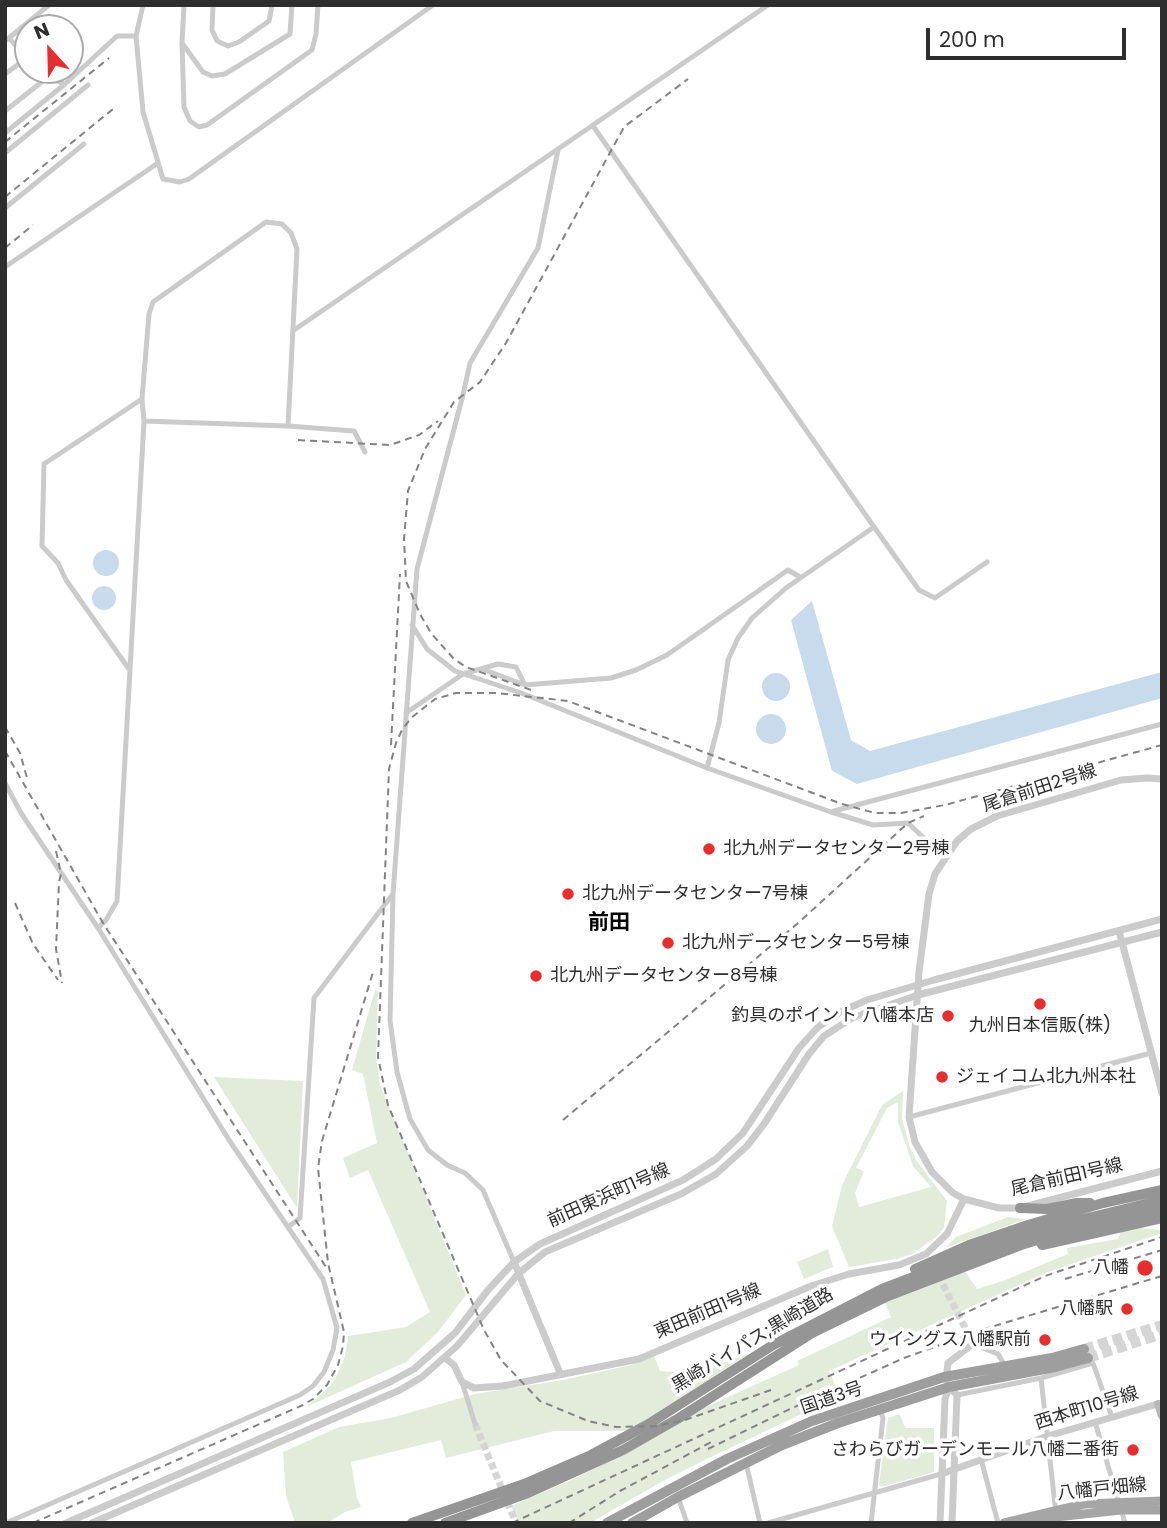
<!DOCTYPE html>
<meta charset="utf-8">
<style>
body{margin:0}
#map{position:relative;width:1167px;height:1528px;overflow:hidden;background:#fff;font-family:Poppins,sans-serif}
canvas{display:block}
.frame{position:absolute;inset:0;border:7px solid #2e2e2e;pointer-events:none}
.north{position:absolute;left:14px;top:14px;width:70px;height:70px;box-sizing:border-box;background:#fff;border:2px solid #ababab;border-radius:50%;rotate:338deg;font-size:19px;font-weight:700;line-height:28px;text-align:center;color:#2e2e2e}
.north::after{content:'';display:block;margin:auto;width:24px;height:32px;background:#e72e2e;clip-path:polygon(50% 0,100% 100%,50% 72%,0 100%)}
.scale{position:absolute;left:926px;top:28px;width:200px;height:32px;box-sizing:border-box;border:4px solid #2e2e2e;border-top:0;padding-left:9px;font-size:21px;line-height:24px;white-space:nowrap;color:#2e2e2e;-webkit-text-stroke:5px #fff;paint-order:stroke}
</style>
<div id="map">
<canvas width="1167" height="1528"></canvas>
<div class="frame"></div>
<div class="north">N</div>
<div class="scale">200 m</div>
</div>
<script>
const ctx = document.querySelector('canvas').getContext('2d');
ctx.lineJoin = 'round';
function fillPath(path, color) { ctx.fillStyle = color; ctx.fill(path, 'evenodd'); }
const poly = rows => new Path2D(rows.map(r => 'M' + r).join(''));
function strokePath(path, color, width, dash) { ctx.strokeStyle = color; ctx.lineWidth = width; ctx.lineCap = dash ? 'butt' : 'round'; ctx.setLineDash(dash || []); ctx.stroke(path); }
function write(font, color, halo, rows, align = 'center') {
  ctx.font = font + ' Poppins,"Noto Sans JP",sans-serif'; ctx.lineWidth = 7; ctx.setLineDash([]); ctx.textBaseline = 'middle'; ctx.strokeStyle = halo; ctx.fillStyle = color; for (const [text, x, y, turn = 0] of rows) {
    ctx.save(); ctx.translate(x, y); ctx.rotate((+turn || 0) * Math.PI / 180); ctx.textAlign = isNaN(turn) ? turn : align; if (halo) ctx.strokeText(text, 0, 0); ctx.fillText(text, 0, 0); ctx.restore();
  }
}
fillPath(poly([
 [375,990,378,991,376,1055,380,1085,466,1295,438,1332,406,1362,306,1407,331,1385,338,1373,345,1356,348,1336,406,1327,430,1312,368,1170,350,1178,343,1158,377,1143,363,1074,352,1070],
 [214,1077,303,1081,297,1208],
 [903,1091,902,1119,910,1147,916,1160,947,1201,944,1228,935,1238,912,1254,897,1259,849,1267,832,1226,842,1185,882,1105],
 [898,1102,898,1122,913,1166,931,1187,859,1207,855,1193,864,1171,856,1168,887,1108],
 [1008,1217,1026,1219,945,1248,956,1237],
 [1141,1228,1162,1230,1162,1233,1048,1272,829,1371,841,1399,814,1408,711,1457,663,1481,590,1523,518,1523,511,1506,567,1482,634,1449,625,1431,554,1431,446,1458,441,1440,351,1462,357,1498,361,1507,345,1512,327,1523,295,1523,286,1496,283,1452,339,1427,391,1418,475,1394,563,1380,631,1365,654,1356,660,1371,685,1373,702,1371,750,1353,647,1419,676,1425,697,1411,799,1365,797,1361,891,1317,885,1303,912,1291,965,1271,977,1289,1003,1281,1068,1254,1067,1248,1118,1239,1121,1232],
 [828,1249,833,1267,804,1279,797,1262],
 [900,1414,905,1428,934,1428,934,1472,881,1487,879,1484,888,1418]
]), '#e3ebdb');
fillPath(poly([
 '93 563a13 13 0 1 1 26 0a13 13 0 1 1-26 0Z',
 '92 598a12 12 0 1 1 24 0a12 12 0 1 1-24 0Z',
 [812,601,851,740,870,751,1162,672,1162,698,857,784,832,771,791,620],
 '762 687a14 14 0 1 1 28 0a14 14 0 1 1-28 0Z',
 '756 729a15 15 0 1 1 30 0a15 15 0 1 1-30 0Z'
]), '#c7dbec');
strokePath(poly([
 [938,1275,971,1339],
 [475,1424,516,1523]
]), '#d5d5d5', 7, [7, 3.5]);
strokePath(poly([
 [1084,1349,1162,1325],
 [1088,1358,1162,1334]
]), '#d5d5d5', 10, [10, 5]);
strokePath(poly([
 [143,5,136,36,143,112,163,179,180,182,189,179,433,5],
 [184,5,182,43,184,107,190,121,199,127,207,125,312,50,316,34,318,5],
 [213,5,212,30,217,41,228,46,239,42,269,21,272,5],
 [9,38,49,5],
 [5,41,9,38,28,59],
 [182,43,203,72,212,76,225,74,290,34,292,5],
 [40,70,48,77,64,84],
 [5,74,27,58],
 [5,111,48,77],
 [593,126,874,527,786,588,752,618,738,638,728,660,719,723,707,768],
 [5,133,65,84,117,36,136,36],
 [5,153,88,85],
 [5,208,84,144],
 [5,267,158,163],
 [294,330,768,5],
 [288,426,354,431,365,452],
 [874,527,919,590,935,598,987,562],
 [412,625,427,649,455,671,524,694,707,768,831,812,873,825,908,823,945,858],
 [129,669,66,580,58,563,42,546,44,464,142,399],
 [482,669,525,685,611,678,636,670,667,655,788,570,800,577],
 [406,713,463,674,498,664,516,667,525,685],
 [5,783,21,813,98,928,229,1140,323,1279,337,1328,333,1350,324,1372,313,1386,300,1395,6,1523],
 [834,811,1162,724],
 [98,928,106,920,117,901,144,421,142,399,149,314,153,302,266,222,282,224,291,233,297,249,288,426,144,421],
 [909,1117,1151,1053],
 [288,1227,300,1218,314,998,392,895],
 [514,1262,483,1190,465,1173,447,1165,428,1150,410,1119,397,1072,390,1020,393,894,417,569,463,395,470,363,538,248,558,150],
 [973,1344,998,1354,1005,1366],
 [1041,1378,1057,1523],
 [462,1382,475,1424],
 [957,1395,1041,1378,1093,1363,1112,1417],
 [1095,1422,1125,1523],
 [981,1459,998,1523],
 [746,1463,760,1523],
 [678,1497,687,1523],
 [768,1523,941,1474],
 [871,1523,883,1418,880,1410]
]), '#cbcbcb', 5);
strokePath(poly([
 [1162,779,1147,778,1121,780,997,816,971,829,957,841,935,874,929,894,919,972,909,1117,915,1142,932,1172,953,1193,964,1199,999,1208,1020,1208,1162,1171],
 [1119,931,1162,1093],
 [514,1262,560,1373],
 [445,1358,454,1365,462,1382,474,1388,503,1386,639,1359,811,1286,849,1274,899,1265,926,1254,947,1234,964,1199],
 [946,1380,948,1363,973,1344,971,1339],
 [941,1474,1048,1436,1161,1403],
 [66,1523,390,1382,414,1369,455,1333,488,1290,514,1262,540,1244,683,1180,716,1159,743,1133,799,1048,818,1027,842,1011,867,1000,934,980,1162,919],
 [92,1523,400,1390,422,1377,457,1346,518,1274,545,1252,681,1194,716,1174,747,1146,764,1124,809,1054,824,1036,852,1018,918,995,1162,932],
 [940,1523,945,1399,949,1387,957,1395,952,1523]
]), '#cbcbcb', 7);
strokePath(poly([
 [1158,1404,1162,1416]
]), '#b8b8b8', 8);
strokePath(poly([
 [1004,1523,1084,1504,1162,1501],
 [1037,1523,1056,1517,1121,1510,1162,1510]
]), '#a6a6a6', 9);
strokePath(poly([
 [607,1523,727,1459,812,1421,944,1377,1052,1358,1084,1349],
 [632,1523,678,1497,782,1445,838,1423,949,1387,1055,1367,1088,1358]
]), '#9e9e9e', 10);
strokePath(poly([
 [1020,1208,1047,1209,1077,1203,1090,1203],
 [1042,1245,1162,1218],
 [915,1269,969,1245,1028,1225,1103,1203,1162,1190],
 [412,1523,524,1484,591,1455,647,1425,773,1345,882,1289,1018,1237,1067,1223,1162,1200],
 [445,1523,528,1493,623,1450,679,1418,812,1333,888,1296,1021,1245,1070,1230,1162,1208]
]), '#959595', 10);
strokePath(poly([
 [5,7,7,5],
 [5,142,109,58],
 [5,197,113,109],
 [5,248,33,225],
 [298,440,390,445,419,435,438,421],
 [531,690,466,667,454,659,431,633,420,614,406,581,404,539,408,491,425,449,454,402,480,382,506,343,624,127,688,79],
 [5,727,20,753,27,778],
 [391,745,400,574],
 [5,751,103,923,326,1267],
 [56,851,61,874,59,882,56,949,62,983],
 [15,903,33,944,58,980],
 [563,1120,797,924,908,823,924,816],
 [1065,1279,1162,1250],
 [771,1390,682,1421,655,1426,616,1427,588,1421,540,1401,501,1360,484,1330,388,1105,378,1057,389,769,396,743,402,730,411,718,435,699,456,693,496,693,568,701,842,804,875,813,901,813,945,805,1162,745],
 [708,1449,790,1409,904,1358,984,1329,1162,1276],
 [33,1523,303,1405,313,1399,327,1385,338,1365,343,1346,344,1332,328,1263,318,1168,322,1141,373,972],
 [512,1523,1045,1276,1162,1237],
 [569,1523,620,1491,715,1440]
]), '#838383', 2, [7, 5]);
for (const [x, y, r, color] of [
 [709,849,7,"#e72e2e"],
 [568,894,7,"#e72e2e"],
 [668,943,7,"#e72e2e"],
 [536,976,7,"#e72e2e"],
 [1040,1004,7,"#e72e2e"],
 [948,1016,7,"#e72e2e"],
 [942,1077,7,"#e72e2e"],
 [1145,1268,9,"#e72e2e"],
 [1127,1309,7,"#e72e2e"],
 [1045,1340,7,"#e72e2e"],
 [1133,1450,7,"#e72e2e"]
]) { const dot = new Path2D(); dot.arc(x, y, r, 0, 2 * Math.PI); ctx.fillStyle = color; ctx.fill(dot); strokePath(dot, '#fff', 2.5); }
write('18px', '#2e2e2e', '#fff', [
 ["尾倉前田2号線",1040,789,-18],
 ["尾倉前田1号線",1067,1178,-13],
 ["前田東浜町1号線",609,1196,-24],
 ["東田前田1号線",708,1312,-23],
 ["黒崎バイパス;黒崎道路",753,1341,-31],
 ["国道3号",832,1399,-19],
 ["西本町10号線",1087,1409,-17],
 ["八幡戸畑線",1102,1490,-6]
]);
write('18px', '#2e2e2e', '#fff', [
 ["北九州データセンター2号棟",723,849],
 ["北九州データセンター7号棟",582,894],
 ["北九州データセンター5号棟",682,943],
 ["北九州データセンター8号棟",550,976],
 ["釣具のポイント 八幡本店",934,1016,"right"],
 ["九州日本信販(株)",1040,1026,"center"],
 ["ジェイコム北九州本社",956,1077],
 ["八幡",1129,1268,"right"],
 ["八幡駅",1113,1309,"right"],
 ["ウイングス八幡駅前",1031,1340,"right"],
 ["さわらびガーデンモール八幡二番街",1119,1450,"right"]
], 'left');
write('bold 21px', '#000', '#fff', [
 ["前田",609,924]
]);
</script>
